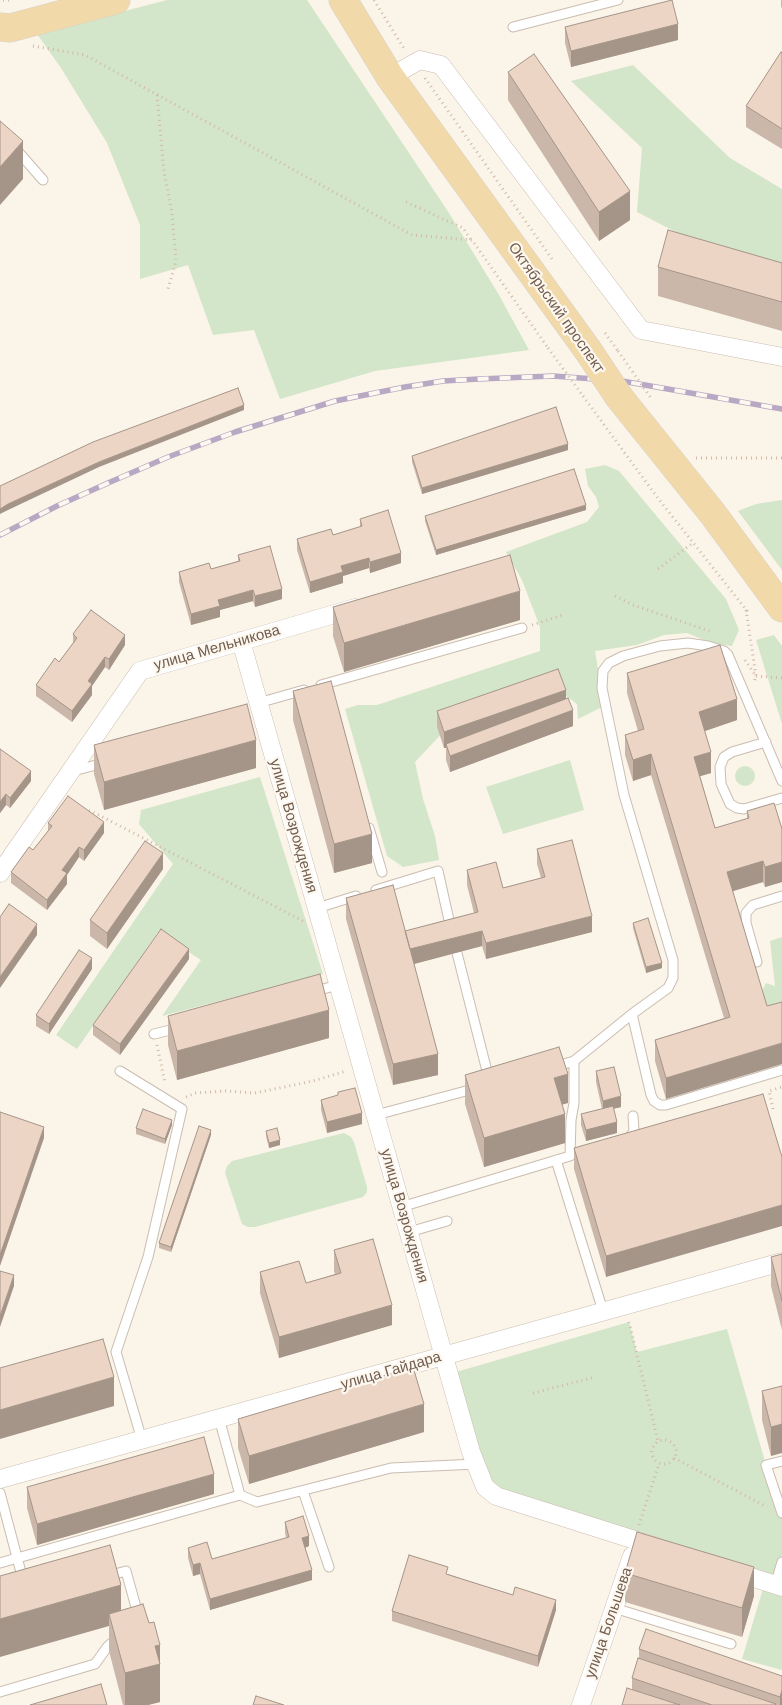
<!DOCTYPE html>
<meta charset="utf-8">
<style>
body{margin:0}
canvas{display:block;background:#faf4e9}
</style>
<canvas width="782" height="1705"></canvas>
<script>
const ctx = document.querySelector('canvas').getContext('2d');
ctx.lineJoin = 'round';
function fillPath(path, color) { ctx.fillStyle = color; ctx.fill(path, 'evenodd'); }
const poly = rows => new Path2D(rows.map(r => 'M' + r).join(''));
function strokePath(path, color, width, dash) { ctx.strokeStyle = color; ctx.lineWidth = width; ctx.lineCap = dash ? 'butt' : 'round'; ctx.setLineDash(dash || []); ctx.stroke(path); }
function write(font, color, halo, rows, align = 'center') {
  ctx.font = font + ' Helvetica,sans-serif'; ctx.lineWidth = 4.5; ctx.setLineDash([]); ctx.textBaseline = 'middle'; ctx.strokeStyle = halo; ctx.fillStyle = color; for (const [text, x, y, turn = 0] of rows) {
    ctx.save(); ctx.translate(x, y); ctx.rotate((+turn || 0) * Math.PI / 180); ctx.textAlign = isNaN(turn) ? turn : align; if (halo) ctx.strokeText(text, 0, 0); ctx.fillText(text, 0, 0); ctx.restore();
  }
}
fillPath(poly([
 [167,0,307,0,449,213,499,295,529,350,375,371,280,399,254,330,213,335,188,265,140,279,140,225,107,143,61,68,37,34],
 [633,65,730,158,782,189,782,275,693,241,637,212,642,148,571,81],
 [605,465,619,471,726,599,739,630,732,646,711,643,687,633,664,635,637,645,595,651,604,706,578,719,577,704,561,692,448,727,415,762,423,799,435,836,439,860,403,867,387,856,345,709,358,705,377,705,401,697,540,651,540,627,522,580,506,552,587,522,599,507,596,497,588,486,585,469],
 [782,500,782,570,738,511,756,504],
 [774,635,782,646,782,724,756,640],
 [570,760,584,810,503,834,486,787],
 '735 776a10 10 0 1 1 20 0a10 10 0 1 1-20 0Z',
 [260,777,323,974,162,1016,201,960,158,932,77,1049,56,1035,173,864,139,824,141,810],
 [782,937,782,1017,770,1013,764,1003,763,989,766,983,775,986,770,941],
 [344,1133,351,1137,354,1142,367,1187,367,1192,363,1197,255,1227,248,1227,242,1224,225,1173,227,1166,232,1161],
 [629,1322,637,1352,727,1329,766,1465,782,1513,782,1562,775,1585,782,1587,782,1670,742,1659,765,1582,496,1496,449,1374]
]), '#d4e6c9');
const service = poly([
 [513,27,618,0],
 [0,131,43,180],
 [321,685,522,628],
 [258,703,304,690],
 [766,742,732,752,724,757,720,767,721,784,730,804,737,808,744,809,782,798],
 [73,771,104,763],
 [782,781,728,655,724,651,708,646,688,643,660,646,623,656,609,663,603,671,602,688,624,795,673,960,673,978,668,988,632,1014,651,1095,654,1101,660,1105,666,1105,782,1070],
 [369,828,382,872],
 [376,890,438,871,451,929],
 [317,908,356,896],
 [457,953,489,1079],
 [757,962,746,923,746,913,753,905,782,896],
 [312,992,338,985],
 [154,1034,179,1028],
 [574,1061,632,1014],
 [120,1071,182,1109,148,1257,116,1352,142,1440],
 [376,1115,477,1088],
 [628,1140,634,1131,633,1116],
 [556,1160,603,1311],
 [401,1207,570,1156,571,1120,574,1103,574,1061,554,1067],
 [409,1232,447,1221],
 [219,1418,240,1495],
 [782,1461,766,1465,782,1513],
 [303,1491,329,1567],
 [0,1493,23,1580],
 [0,1563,240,1495,257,1502,391,1468,476,1464],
 [108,1576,126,1571,139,1618],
 [775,1585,782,1562],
 [614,1608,731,1644],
 [0,1692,95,1664,108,1646,118,1638]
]);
const minor = poly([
 [390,77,420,60,441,65,641,330,782,357],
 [241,641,471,1452,485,1487,496,1496,657,1547],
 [0,873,140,671,355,608],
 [0,1479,782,1262],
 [732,1571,782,1587],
 [581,1705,632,1556]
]);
const primary = poly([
 [343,0,390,77,587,349],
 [0,27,10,28,116,0],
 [619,397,713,514,782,608]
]);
strokePath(service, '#cbbdb0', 11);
strokePath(minor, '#cbbdb0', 19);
strokePath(primary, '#d8d2ce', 29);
strokePath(poly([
 [3,0,9,0],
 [374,0,405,50],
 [33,46,85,55,412,235,472,240,548,348],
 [425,78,552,259],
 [157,95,164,172,172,213,176,261,168,289],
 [406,202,463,228,471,240],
 [605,333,618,351],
 [583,396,657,497,748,612],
 [696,458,782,458],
 [658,569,693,543],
 [615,596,633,605,712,632],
 [746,610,756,676,754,683],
 [532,625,563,615],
 [745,660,756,676],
 [756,676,782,678],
 [84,809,93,812,303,921],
 [157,1045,165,1083],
 [186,1097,195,1093,226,1091,255,1093,313,1081,346,1071],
 [773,1109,769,1091,782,1087],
 [629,1322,658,1441],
 [533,1393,592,1378],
 '652 1452a12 12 0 1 1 24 0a12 12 0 1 1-24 0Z',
 [674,1458,767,1507],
 [639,1525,659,1464]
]), '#d1b9a7', 3, [1, 4]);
strokePath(service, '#fff', 9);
strokePath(minor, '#fff', 18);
strokePath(primary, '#f1d9a9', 28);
const rail = poly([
 [0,535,57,506,108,483,168,457,235,432,335,401,405,387,443,381,479,379,553,376,622,381,782,409]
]);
strokePath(rail, '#b8a8c3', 5.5);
strokePath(rail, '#fdf8ef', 4, [11]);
const primaryBridge = poly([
 [587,349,619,397]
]);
strokePath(primaryBridge, '#d8d2ce', 29, []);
strokePath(poly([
 [548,348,583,396],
 [618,351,651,398]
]), '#d1b9a7', 3, [1, 4]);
strokePath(primaryBridge, '#f1d9a9', 28);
fillPath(poly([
 [781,0,782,0,782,8,781,7],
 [565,27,678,40,571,67,565,43],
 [782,53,782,149,746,127,746,106],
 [508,72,630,220,599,241,508,100],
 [782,263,782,331,658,296,658,267],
 [568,450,422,494,412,462,412,456],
 [586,510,436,555,425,521,425,516],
 [360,519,401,563,370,573,369,568,343,576,343,583,310,593,297,550,297,539,333,535,360,527],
 [238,555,282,599,255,607,253,601,220,610,220,617,191,625,179,582,179,572,211,569,238,561],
 [333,607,520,620,344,672,333,636],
 [73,634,125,645,109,670,105,667,92,686,92,695,72,722,36,696,36,685,59,662,73,643],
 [627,673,737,720,705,731,711,773,700,776,715,828,747,819,747,811,782,829,782,882,765,887,763,882,732,891,767,1006,666,1099,655,1061,655,1040,724,1018,651,775,633,781,625,755,625,735,638,731,627,693],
 [293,691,372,863,334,873,293,720],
 [566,699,573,726,450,772,446,760,446,748,444,748,437,727,437,711],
 [94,745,256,768,104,810,94,774],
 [0,749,31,781,10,808,6,805,0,813],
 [48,823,104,833,84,861,79,857,67,875,67,884,47,910,11,883,11,872,33,850,48,831],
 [537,849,592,932,486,959,482,946,414,964,438,1075,393,1085,346,919,346,898,405,931,474,913,467,885,467,870,503,888,541,878,537,864],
 [163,869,107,949,90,936,90,920],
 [633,923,662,968,646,973,633,928],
 [189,959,120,1055,93,1035,93,1025],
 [92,969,49,1034,36,1026,36,1015],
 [168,1016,329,1038,177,1080,168,1045],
 [596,1071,621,1107,613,1109,617,1133,586,1141,581,1125,581,1114,602,1109,596,1082],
 [465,1075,568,1103,562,1104,565,1143,484,1167,465,1104],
 [338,1092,362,1124,327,1133,321,1110,321,1100,338,1095],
 [172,1125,165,1144,136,1134,136,1128],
 [266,1131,280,1145,269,1148,266,1136],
 [211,1135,171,1252,159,1248,159,1243],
 [574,1148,782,1157,606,1277,574,1169],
 [334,1250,392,1325,279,1358,260,1293,260,1272,306,1283,335,1274,334,1271],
 [782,1254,782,1330,771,1286,771,1257],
 [782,1386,771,1456,762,1420,762,1391],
 [238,1419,424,1432,249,1484,238,1448],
 [27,1487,214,1494,37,1545,27,1508],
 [285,1522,309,1546,305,1548,312,1580,210,1610,200,1574,193,1576,188,1558,188,1548,212,1559,286,1538,285,1532],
 [625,1573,754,1596,742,1637,625,1602],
 [448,1574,556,1610,538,1667,392,1621,392,1611],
 [0,1576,121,1610,149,1623,160,1645,160,1702,148,1705,123,1705,109,1651,109,1626],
 [639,1649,782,1676,782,1705,622,1705,632,1690,632,1678,639,1658]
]), '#cbb7a9');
fillPath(poly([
 [678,24,678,40,571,67,571,51],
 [23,141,23,179,0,205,0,167],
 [630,191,630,220,599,241,599,212],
 [244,405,244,410,99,467,8,510,0,514,0,509,8,504,99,462],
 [568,444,568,450,422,494,422,488],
 [586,505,586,510,436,555,436,550],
 [401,553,401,563,370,573,370,562],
 [369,558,369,568,343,576,343,583,310,593,310,582,341,566],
 [282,589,282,599,255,607,255,596],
 [253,590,253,601,220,610,220,617,191,625,191,614,218,600],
 [520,591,520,620,344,672,344,643],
 [125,635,125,645,109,670,109,659],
 [105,657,105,667,92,686,92,695,72,722,72,711,88,681],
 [566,690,566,706,446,744,446,748,444,748,444,732],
 [737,699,737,720,699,733,699,712],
 [573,710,573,726,450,772,450,756],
 [256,740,256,768,104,810,104,782],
 [711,752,711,773,694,778,694,757],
 [651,754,651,775,633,781,633,760],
 [31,771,31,781,10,808,10,798],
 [6,794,6,805,0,813,0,802],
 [104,822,104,833,84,861,84,850],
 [372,834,372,863,334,873,334,844],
 [79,847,79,857,67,875,67,884,47,910,47,900,62,870],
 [163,853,163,869,107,949,107,933],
 [763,861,763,882,727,893,727,872],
 [782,862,782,882,765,887,765,867],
 [592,916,592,932,486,959,486,943],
 [37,924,37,935,0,988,0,977],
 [482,931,482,946,410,965,410,949],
 [189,949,189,959,120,1055,120,1044],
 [92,958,92,969,49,1034,49,1024],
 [662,963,662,968,646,973,646,967],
 [329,1010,329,1038,177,1080,177,1051],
 [782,1043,782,1064,666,1099,666,1078],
 [438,1054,438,1075,393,1085,393,1064],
 [568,1074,568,1103,554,1107,554,1078],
 [621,1096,621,1107,603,1111,603,1101],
 [362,1113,362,1124,327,1133,327,1122],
 [565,1114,565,1143,484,1167,484,1138],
 [172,1120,172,1125,165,1144,165,1139],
 [617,1122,617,1133,586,1141,586,1130],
 [44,1127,44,1138,0,1266,0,1255],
 [211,1130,211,1135,171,1252,171,1247],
 [280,1140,280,1145,269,1148,269,1143],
 [782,1205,782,1226,606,1277,606,1256],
 [14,1275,14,1286,0,1327,0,1316],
 [392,1305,392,1325,279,1358,279,1337],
 [114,1377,114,1406,0,1439,0,1410],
 [424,1404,424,1432,249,1484,249,1456],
 [782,1424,782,1453,771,1456,771,1427],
 [214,1474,214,1494,37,1545,37,1524],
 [309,1536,309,1546,302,1549,302,1538],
 [200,1563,200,1574,193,1576,193,1565],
 [754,1567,754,1596,742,1637,742,1608],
 [312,1570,312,1580,210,1610,210,1599],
 [121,1585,121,1623,109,1614,109,1626,0,1657,0,1619],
 [556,1600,556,1610,538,1667,538,1656],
 [160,1645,160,1702,148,1705,125,1705,125,1673,155,1646],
 [782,1690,782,1705,780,1705,780,1697]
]), '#a59589');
const building = poly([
 [672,0,678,24,571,51,565,27,672,0],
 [781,52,782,53,782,129,746,106,781,52],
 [534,54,630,191,599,212,508,72,534,54],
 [0,121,23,141,0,167,0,121],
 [668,230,782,263,782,302,658,267,668,230],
 [238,388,244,405,99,462,8,504,0,509,0,486,93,442,238,388],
 [556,407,568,444,422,488,412,456,556,407],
 [574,469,586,505,436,550,425,516,574,469],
 [388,510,401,553,370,562,369,558,341,566,343,572,310,582,297,539,331,529,333,535,362,526,360,519,388,510],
 [270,546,282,589,255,596,253,590,218,600,220,606,191,614,179,572,209,563,211,569,240,561,238,555,270,546],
 [510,555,520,591,344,643,333,607,510,555],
 [91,610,125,635,109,659,105,657,88,681,92,684,72,711,36,685,55,658,59,662,77,638,73,634,91,610],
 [720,645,737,699,699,712,711,752,694,757,715,828,749,818,747,811,774,803,782,829,782,862,765,867,763,861,727,872,767,1006,782,1002,782,1043,666,1078,655,1040,730,1017,651,754,633,760,625,735,644,729,627,673,720,645],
 [558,669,566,690,444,732,437,711,558,669],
 [331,681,372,834,334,844,293,691,331,681],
 [568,698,573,710,450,756,446,744,568,698],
 [247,704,256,740,104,782,94,745,247,704],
 [0,749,31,771,10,798,6,794,0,802,0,749],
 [68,796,104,822,84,850,79,847,62,870,67,873,47,900,11,872,29,847,33,850,52,826,48,823,68,796],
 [572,840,592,916,486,943,482,931,410,949,405,931,478,912,467,870,496,862,503,888,545,877,537,849,572,840],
 [145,841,163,853,107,933,90,920,145,841],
 [393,885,438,1054,393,1064,346,898,393,885],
 [9,904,37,924,0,977,0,917,9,904],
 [648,918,662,963,646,967,633,923,648,918],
 [161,929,189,949,120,1044,93,1025,161,929],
 [79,950,92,958,49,1024,36,1015,79,950],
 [320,974,329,1010,177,1051,168,1016,320,974],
 [559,1047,568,1074,554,1078,565,1114,484,1138,465,1075,559,1047],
 [614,1067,621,1096,603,1101,596,1071,614,1067],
 [355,1088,362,1113,327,1122,321,1100,338,1095,338,1092,355,1088],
 [763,1094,782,1157,782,1205,606,1256,574,1148,763,1094],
 [613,1106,617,1122,586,1130,581,1114,613,1106],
 [143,1109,172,1120,165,1139,136,1128,143,1109],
 [0,1112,44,1127,0,1255,0,1112],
 [199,1126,211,1130,171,1247,159,1243,199,1126],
 [277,1128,280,1140,269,1143,266,1131,277,1128],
 [373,1239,392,1305,279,1337,260,1272,299,1261,306,1283,341,1273,334,1250,373,1239],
 [782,1254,782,1301,771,1257,782,1254],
 [0,1271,14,1275,0,1316,0,1271],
 [103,1339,114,1377,0,1410,0,1368,103,1339],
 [413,1367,424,1404,249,1456,238,1419,413,1367],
 [782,1386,782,1424,771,1427,762,1391,782,1386],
 [204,1437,214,1474,37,1524,27,1487,204,1437],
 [303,1516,309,1536,302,1538,312,1570,210,1599,200,1563,193,1565,188,1548,207,1542,212,1559,289,1537,285,1522,303,1516],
 [637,1532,754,1567,742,1608,625,1573,637,1532],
 [110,1545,121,1585,0,1619,0,1576,110,1545],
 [409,1555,448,1567,446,1574,513,1595,515,1587,556,1600,538,1656,392,1611,409,1555],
 [143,1604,149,1623,154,1622,160,1645,155,1646,160,1664,125,1673,109,1614,143,1604],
 [646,1629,782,1676,782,1690,780,1697,639,1649,646,1629],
 [638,1658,776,1704,775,1705,712,1705,632,1678,638,1658],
 [101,1684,107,1705,30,1705,101,1684],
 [627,1688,680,1705,622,1705,627,1688],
 [256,1696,284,1705,253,1705,256,1696]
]);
fillPath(building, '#ecd5c4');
strokePath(building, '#a59589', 1);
write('15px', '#725d4f', '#fdf8ef', [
 ["Октябрьский проспект",556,308,55],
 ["улица Мельникова",217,648,-16],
 ["улица Возрождения",293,826,74],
 ["улица Возрождения",404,1216,74],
 ["улица Гайдара",391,1371,-16],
 ["улица Большева",609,1623,-71]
]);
</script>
